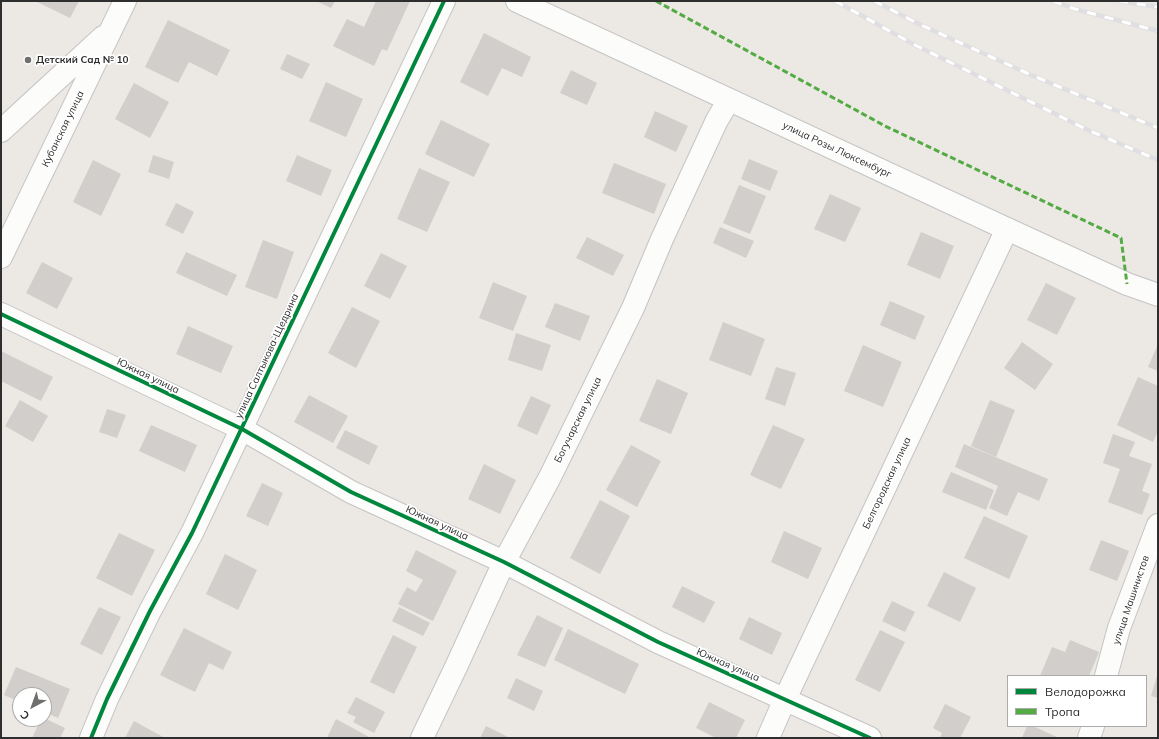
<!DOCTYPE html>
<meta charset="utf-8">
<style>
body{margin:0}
#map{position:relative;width:1159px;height:739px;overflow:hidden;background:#ece8e4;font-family:Mulish,sans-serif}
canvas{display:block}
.frame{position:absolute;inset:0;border:2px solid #2e2e2e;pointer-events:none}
.legend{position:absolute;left:1007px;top:675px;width:140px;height:52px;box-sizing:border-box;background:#fff;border:1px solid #ababab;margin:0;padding:5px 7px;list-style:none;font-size:12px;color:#2e2e2e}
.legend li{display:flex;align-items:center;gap:8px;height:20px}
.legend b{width:20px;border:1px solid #ababab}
.north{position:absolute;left:12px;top:687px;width:40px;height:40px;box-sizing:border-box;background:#fff;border:1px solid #ababab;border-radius:50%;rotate:221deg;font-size:11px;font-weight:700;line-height:16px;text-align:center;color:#2e2e2e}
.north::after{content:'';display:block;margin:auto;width:14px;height:18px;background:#706f6e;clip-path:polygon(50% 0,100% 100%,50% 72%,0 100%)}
</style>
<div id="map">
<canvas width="1159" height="739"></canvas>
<div class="frame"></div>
<ul class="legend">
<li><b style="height:5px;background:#00873e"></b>Велодорожка</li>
<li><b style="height:5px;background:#54ab44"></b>Тропа</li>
</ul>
<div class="north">С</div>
</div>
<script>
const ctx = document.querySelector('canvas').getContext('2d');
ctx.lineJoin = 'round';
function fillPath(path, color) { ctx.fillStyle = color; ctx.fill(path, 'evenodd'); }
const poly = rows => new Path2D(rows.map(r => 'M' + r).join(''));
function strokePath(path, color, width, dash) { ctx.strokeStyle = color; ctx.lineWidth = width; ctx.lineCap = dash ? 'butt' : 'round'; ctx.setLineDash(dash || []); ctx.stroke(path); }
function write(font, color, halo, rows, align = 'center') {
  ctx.font = font + ' Mulish,sans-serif'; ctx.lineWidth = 3.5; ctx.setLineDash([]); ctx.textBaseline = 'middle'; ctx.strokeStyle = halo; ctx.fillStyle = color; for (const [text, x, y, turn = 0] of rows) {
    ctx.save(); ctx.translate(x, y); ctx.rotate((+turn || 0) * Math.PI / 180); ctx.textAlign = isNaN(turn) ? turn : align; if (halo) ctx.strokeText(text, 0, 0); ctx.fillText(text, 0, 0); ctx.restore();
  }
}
fillPath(poly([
 [35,1,79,1,70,18],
 [316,1,335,1,331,8],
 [376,1,410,1,387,51,382,49,374,66,333,46,347,19,364,27],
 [168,20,230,50,217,76,189,62,178,83,145,67],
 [484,33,531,57,522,77,502,68,488,96,460,82],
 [287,54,310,64,302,79,280,69],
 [571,70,597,83,587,105,560,93],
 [326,82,363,99,346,137,309,121],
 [134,83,169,102,150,138,115,119],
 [655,111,688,126,676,152,644,137],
 [441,120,490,144,474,177,425,154],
 [153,155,174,162,169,179,148,172],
 [297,155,332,170,321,196,286,181],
 [749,159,778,171,770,191,741,179],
 [93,160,121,174,101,216,73,202],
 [614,163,666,184,654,214,602,193],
 [419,168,450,182,427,232,397,219],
 [739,185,766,196,750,234,723,223],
 [830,194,861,208,845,242,814,229],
 [176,203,194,212,183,234,165,225],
 [720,227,754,241,746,258,713,243],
 [921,232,954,246,940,279,907,265],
 [587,237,624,255,613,276,576,258],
 [263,240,294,252,277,299,245,287],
 [186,252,237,275,227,296,176,273],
 [381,253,407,266,390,299,364,286],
 [42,262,73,278,57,309,26,293],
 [493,282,527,296,513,331,479,318],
 [1046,283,1076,298,1057,335,1027,320],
 [890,301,925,316,915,340,880,325],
 [555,303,590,316,580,341,545,327],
 [352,307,380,321,356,368,328,353],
 [723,322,765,339,751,376,709,360],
 [188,326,233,346,221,373,176,354],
 [516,333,551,345,542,371,508,360],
 [1022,342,1053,364,1035,390,1004,368],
 [1158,344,1158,371,1148,367],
 [863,345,902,362,883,407,844,391],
 [1,351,53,377,41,401,1,381],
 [776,367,796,373,785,406,765,399],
 [1138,377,1158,386,1158,431,1153,442,1117,425],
 [657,379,688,393,671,434,639,421],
 [309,395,348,416,333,443,294,422],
 [531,396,551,405,537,435,517,426],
 [20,400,48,416,33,442,5,426],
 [990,400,1015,410,996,457,971,446],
 [107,409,126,415,117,438,99,432],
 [151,425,197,445,185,472,139,451],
 [773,425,805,439,781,489,750,475],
 [345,430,378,446,369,465,336,448],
 [1113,434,1135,442,1129,456,1152,464,1142,491,1150,494,1142,515,1108,502,1120,469,1103,463],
 [964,444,1048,479,1039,501,1018,492,1007,516,989,508,998,486,955,467],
 [631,445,661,461,637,507,606,490],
 [484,464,516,480,500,514,468,499],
 [951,472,994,490,986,510,942,492],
 [262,483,283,493,268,526,246,516],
 [600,500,630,516,600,574,570,558],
 [984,516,1028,536,1009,579,964,558],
 [784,531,822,548,808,579,771,562],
 [119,533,155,550,132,596,96,578],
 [1101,540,1129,551,1117,581,1089,570],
 [416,550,457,571,433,621,398,604,407,587,416,592,423,580,406,571],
 [225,554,257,570,238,610,206,594],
 [944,572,976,588,960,622,927,606],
 [682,586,715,602,704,623,672,607],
 [892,601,915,612,905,632,882,621],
 [99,607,121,617,102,655,80,644],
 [399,607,430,623,423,636,392,621],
 [537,615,563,628,545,667,517,655],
 [749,617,782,633,772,655,739,639],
 [184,628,232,652,223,670,209,663,195,692,160,675],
 [568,629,639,664,625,694,554,660],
 [880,630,905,642,880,692,855,680],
 [393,635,417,647,394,694,370,682],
 [1070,640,1099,652,1089,676,1040,676,1052,647,1065,652],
 [16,667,70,689,58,718,44,712,44,695,20,695,20,702,4,695],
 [1158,673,1158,698,1151,696],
 [516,678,543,691,534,711,507,698],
 [356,697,385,712,374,733,353,722,356,717,347,713],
 [709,702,745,720,736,738,716,738,696,728],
 [945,704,971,717,960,738,940,738,942,733,933,728],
 [44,718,65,728,60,738,32,738,41,719,44,719],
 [336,719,371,738,327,738],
 [134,721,165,738,125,738],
 [486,726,510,738,480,738],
 [1027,726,1033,726,1059,738,1022,738]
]), '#d1cecb');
const minor = poly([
 [1,131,103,37],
 [1,257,125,1],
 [1,314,242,429,351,492,504,562,658,642,870,738],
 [1106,676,1119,628,1158,525],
 [91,738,107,699,150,611,192,533,444,1],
 [422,738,456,667,504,562,550,477,633,308,662,239,717,120,729,100],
 [768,738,785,699,1007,229],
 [1089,738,1093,726]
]);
const tertiary = poly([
 [517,1,1007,229,1127,284,1158,295]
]);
strokePath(minor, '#c5c4c5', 24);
strokePath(tertiary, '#c5c4c5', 24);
strokePath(minor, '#fcfcfb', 22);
strokePath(tertiary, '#fcfcfb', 22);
const rail = poly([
 [835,1,915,45,1090,131,1158,160],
 [874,1,921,25,1031,75,1158,128],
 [1053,1,1075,9,1158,31],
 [1119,1,1158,7]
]);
strokePath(rail, '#dfdfe1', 4.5);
strokePath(rail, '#fff', 3, [9]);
strokePath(poly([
 [656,1,885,126,1121,238,1127,284]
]), '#54ab44', 3, [6, 3]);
strokePath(poly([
 [1,314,242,429,351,492,504,562,658,642,870,738],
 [91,738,107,699,150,611,192,533,444,1]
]), '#00873e', 4);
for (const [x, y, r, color] of [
 [28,60,4,"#706f6e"]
]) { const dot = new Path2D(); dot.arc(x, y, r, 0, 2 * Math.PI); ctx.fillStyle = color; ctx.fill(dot); strokePath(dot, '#fff', 1.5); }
write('bold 10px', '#2e2e2e', '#fff', [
 ["Детский Сад № 10",36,60]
], 'left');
write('10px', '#2e2e2e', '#fff', [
 ["Кубанская улица",63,129,-64],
 ["улица Розы Люксембург",837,150,25],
 ["улица Салтыкова-Щедрина",267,356,-65],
 ["Южная улица",148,376,26],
 ["Богучарская улица",578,420,-64],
 ["Белгородская улица",887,483,-65],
 ["Южная улица",437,523,25],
 ["улица Машинистов",1131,600,-71],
 ["Южная улица",728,665,24]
]);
</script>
